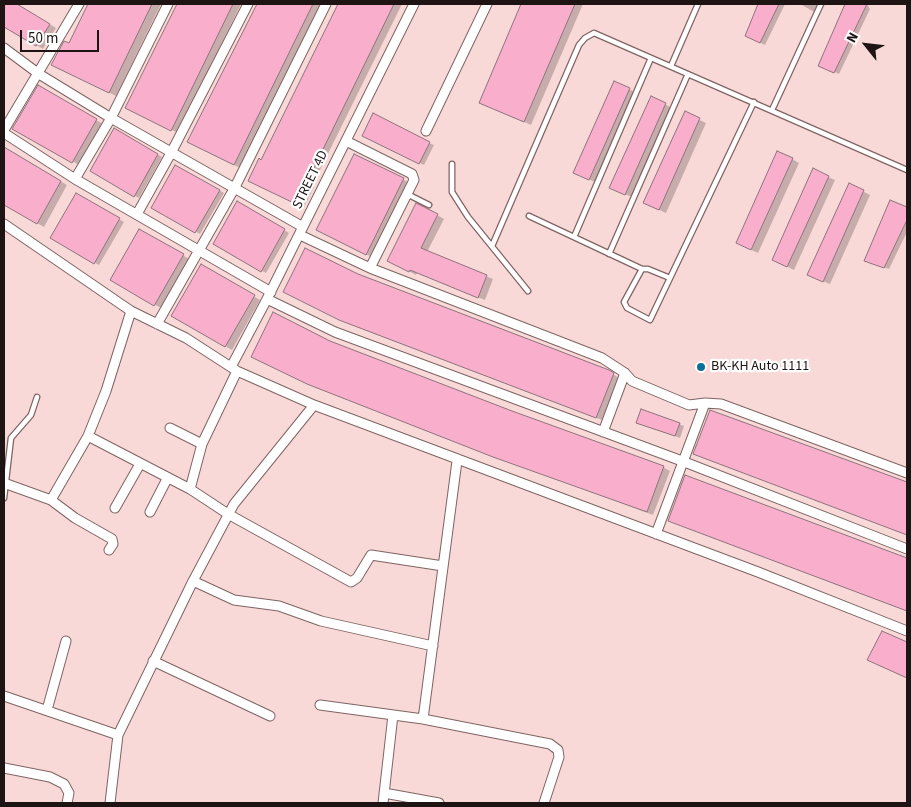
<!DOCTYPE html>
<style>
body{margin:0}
#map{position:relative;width:911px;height:807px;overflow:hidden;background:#f8d9d7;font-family:"Source Sans 3",sans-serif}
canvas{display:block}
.frame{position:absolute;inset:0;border:5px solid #1e1413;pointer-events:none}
.north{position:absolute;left:841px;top:20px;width:50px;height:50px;-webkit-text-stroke:4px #fff;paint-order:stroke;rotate:299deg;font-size:14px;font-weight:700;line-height:20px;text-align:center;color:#1e1413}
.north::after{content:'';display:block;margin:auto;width:18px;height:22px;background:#1e1413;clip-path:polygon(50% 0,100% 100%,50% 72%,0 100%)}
.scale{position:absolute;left:20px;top:30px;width:79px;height:22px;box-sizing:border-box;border:2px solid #1e1413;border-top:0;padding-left:6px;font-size:15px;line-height:18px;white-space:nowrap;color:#1e1413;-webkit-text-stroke:4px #fff;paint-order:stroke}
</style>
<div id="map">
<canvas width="911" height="807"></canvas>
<div class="frame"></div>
<div class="north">N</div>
<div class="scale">50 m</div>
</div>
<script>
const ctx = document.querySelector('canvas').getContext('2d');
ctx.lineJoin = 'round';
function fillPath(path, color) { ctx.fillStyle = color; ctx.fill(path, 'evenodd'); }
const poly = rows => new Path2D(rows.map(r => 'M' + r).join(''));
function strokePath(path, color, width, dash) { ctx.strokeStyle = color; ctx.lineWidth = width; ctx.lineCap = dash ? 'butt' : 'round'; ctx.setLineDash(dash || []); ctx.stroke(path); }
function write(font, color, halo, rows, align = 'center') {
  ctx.font = font + ' "Source Sans 3",sans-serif'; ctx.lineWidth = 4.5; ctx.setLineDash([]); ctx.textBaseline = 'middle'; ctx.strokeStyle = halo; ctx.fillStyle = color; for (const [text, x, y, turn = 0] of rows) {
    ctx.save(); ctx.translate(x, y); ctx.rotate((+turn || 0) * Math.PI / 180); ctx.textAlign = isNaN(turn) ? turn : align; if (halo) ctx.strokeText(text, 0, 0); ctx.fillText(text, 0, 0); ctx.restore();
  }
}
fillPath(poly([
 [4,4,15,4,56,28,43,49,4,25],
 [89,4,161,4,116,96,59,68],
 [178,4,241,4,178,133,127,107],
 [258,4,321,4,240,168,189,142],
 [339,4,402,4,312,186,314,187,304,207,256,184,262,162],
 [522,4,583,4,531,125,480,102],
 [760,4,785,4,765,45,746,36],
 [800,4,823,4,818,14],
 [846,4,867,4,870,9,839,74,820,65],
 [39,87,103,124,79,165,14,128],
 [629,89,636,93,595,182,581,176],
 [651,97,672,108,632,197,617,191],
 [685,113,706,123,666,213,651,206],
 [114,130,162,157,139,198,91,171],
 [368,138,429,143,434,145,424,165],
 [4,148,67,185,44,227,4,204],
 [792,159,799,163,758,253,743,246],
 [176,166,224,193,200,234,153,207],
 [828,177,835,180,794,270,780,263],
 [403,179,409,183,372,257,324,234],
 [849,184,870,195,830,284,815,278],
 [76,194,124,222,99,265,51,238],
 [890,202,907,209,907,232,889,269,865,261],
 [238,203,289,233,266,273,214,243],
 [437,215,444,219,427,252,493,279,485,300,417,273,416,275,395,264],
 [140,230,189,259,161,308,111,280],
 [201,266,260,300,232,350,172,316],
 [358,275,608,371,619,378,602,420,347,323],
 [329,342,512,412,663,467,670,471,653,515,315,387,259,360],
 [711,411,907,485,907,535,695,454],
 [638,423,679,424,684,426,680,438],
 [686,476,907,560,907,611,669,520],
 [883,632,907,643,907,677,869,660]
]), '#0003');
const building = poly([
 [4,4,17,4,50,24,36,46,4,27,4,4],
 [88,4,152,4,109,93,51,65,64,41,69,43,88,4],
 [177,4,233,4,171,131,125,108,177,4],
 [257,4,313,4,234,165,187,142,257,4],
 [338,4,394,4,307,182,309,183,298,205,248,181,259,158,261,160,338,4],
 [521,4,575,4,524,122,479,103,521,4],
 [758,4,779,4,760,43,745,36,758,4],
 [845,4,867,4,834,73,818,66,845,4],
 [614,81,630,88,589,180,573,173,614,81],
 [38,85,97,119,72,163,12,129,38,85],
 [651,96,666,103,625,195,609,188,651,96],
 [685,111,700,118,659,210,643,203,685,111],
 [373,113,430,142,419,164,362,136,373,113],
 [114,128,158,154,134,197,90,171,114,128],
 [4,147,61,181,37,224,4,205,4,147],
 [777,151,793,158,751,250,736,243,777,151],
 [354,154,404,178,366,255,316,230,354,154],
 [175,165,220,190,195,233,151,208,175,165],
 [813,168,829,176,787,267,772,260,813,168],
 [849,183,864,190,823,282,807,275,849,183],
 [76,193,120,218,94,264,50,238,76,193],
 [890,200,907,207,907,220,884,268,864,261,890,200],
 [237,201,285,229,261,272,213,244,237,201],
 [416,203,438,214,421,248,487,275,478,298,410,270,409,272,387,261,416,203],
 [139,229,184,254,154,306,110,280,139,229],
 [305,248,358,274,609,370,614,373,596,418,339,320,283,292,305,248],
 [201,264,255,295,225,347,171,316,201,264],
 [273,312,330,341,512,411,664,466,647,512,493,457,307,384,251,357,273,312],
 [641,409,680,423,675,436,636,423,641,409],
 [710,410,907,482,907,535,693,454,710,410],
 [685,475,907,558,907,611,668,521,685,475],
 [882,631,907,642,907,678,867,660,882,631]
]);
fillPath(building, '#f9afcc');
strokePath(building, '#8c737c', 1);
const lane = poly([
 [671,66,698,4],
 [772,110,821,4],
 [452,164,452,192,468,217,528,291],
 [407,194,429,205],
 [529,216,642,269],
 [574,237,651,58],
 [492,246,579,45,585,38,594,33,907,170],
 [609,254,688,74],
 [670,278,648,269,642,269,624,302,627,308,650,320,754,102],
 [4,498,11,438,31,415,37,397]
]);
const street = poly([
 [4,48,39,74,111,118,303,227],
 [4,130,79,4],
 [426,131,487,4],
 [4,133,75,179,271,292],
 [346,141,412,174,414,180,370,268],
 [75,179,111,118,168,4],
 [137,214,171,153,248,4],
 [4,224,131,311,186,338,237,371,314,405,758,572,907,631],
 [300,235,370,268,602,358,625,373,632,381,689,405,705,403,721,404,907,473],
 [267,299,335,332,682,461,907,549],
 [157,324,234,189,326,4],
 [231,367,267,299,414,4],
 [170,428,202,444],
 [603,432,625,373],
 [88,436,190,489,228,514,351,582,357,578,371,555,443,566],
 [4,483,51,500,75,518,112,539,113,544,109,550],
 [190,489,202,444,237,371],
 [51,500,88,436,106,391,131,311],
 [115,508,140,464],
 [150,512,167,479],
 [656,534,705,403],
 [193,581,234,600,279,606,321,621,433,646],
 [153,661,270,716],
 [4,696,118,735],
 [320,705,423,719,550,744,558,750,559,757,544,803],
 [47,710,66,641],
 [423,719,457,461],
 [4,768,50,777,64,784,69,793,67,803],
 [384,793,439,803],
 [110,803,118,735,193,581,234,504,314,405],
 [383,803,393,715]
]);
strokePath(lane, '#7f6463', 7);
strokePath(street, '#7f6463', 11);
strokePath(lane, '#fff', 4.5);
strokePath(street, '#fff', 9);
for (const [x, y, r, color] of [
 [701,367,5,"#0a6e9b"]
]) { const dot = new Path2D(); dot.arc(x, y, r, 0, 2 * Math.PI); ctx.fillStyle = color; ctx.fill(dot); strokePath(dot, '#fff', 2); }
write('14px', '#1e1413', '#fff', [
 ["STREET 4D",311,180,-64]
]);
write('14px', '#1e1413', '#fff', [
 ["BK-KH Auto 1111",711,367]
], 'left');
</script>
